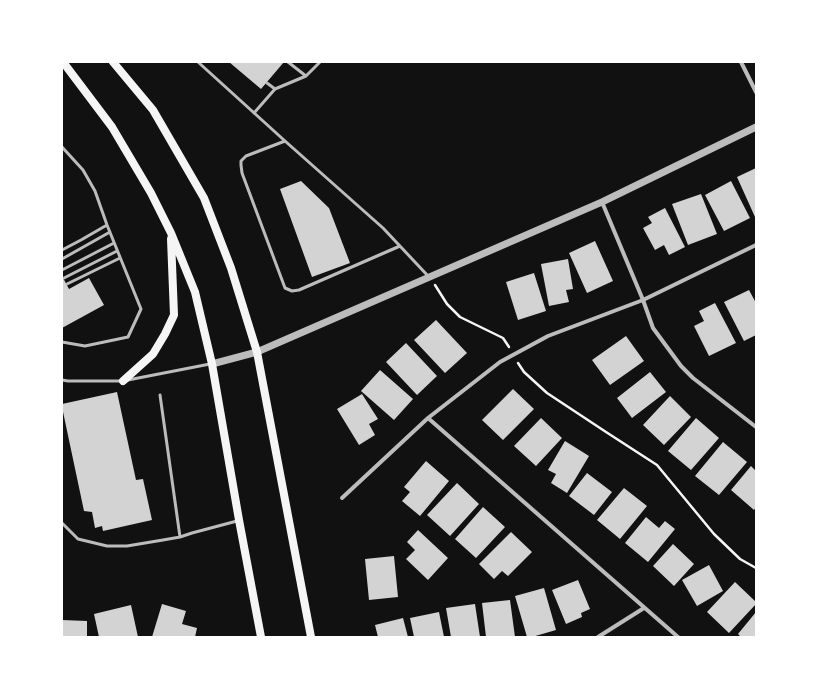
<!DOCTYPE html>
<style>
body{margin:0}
#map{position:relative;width:818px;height:699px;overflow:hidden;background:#111;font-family:Raleway,sans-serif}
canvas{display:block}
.frame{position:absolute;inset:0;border:63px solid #fff;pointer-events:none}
</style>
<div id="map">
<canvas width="818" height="699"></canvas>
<div class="frame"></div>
</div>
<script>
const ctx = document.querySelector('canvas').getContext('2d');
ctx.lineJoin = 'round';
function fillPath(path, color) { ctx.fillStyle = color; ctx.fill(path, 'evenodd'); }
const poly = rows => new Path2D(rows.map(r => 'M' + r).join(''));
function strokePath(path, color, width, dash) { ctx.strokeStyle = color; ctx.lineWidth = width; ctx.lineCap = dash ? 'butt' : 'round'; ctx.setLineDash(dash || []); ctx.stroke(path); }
fillPath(poly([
 [229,62,284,62,261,89],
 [756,168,756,216,755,217,737,177],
 [301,181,329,208,350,263,312,277,280,189],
 [731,181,750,218,724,231,705,195],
 [701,194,717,234,688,245,672,204],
 [665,208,685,247,669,255,664,245,655,250,643,228,652,223,648,217],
 [595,241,613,281,587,293,569,253],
 [568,259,573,289,566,290,569,302,549,306,541,264],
 [534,273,546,311,518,320,506,282],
 [62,276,69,289,89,278,104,305,62,328],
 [749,290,756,303,756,335,744,341,724,302],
 [715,303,736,343,709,356,694,326,704,321,699,311],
 [436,320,467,353,445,373,414,340],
 [626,336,644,361,610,385,592,360],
 [406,343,437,376,417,395,386,362],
 [380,370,413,399,394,420,361,391],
 [650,372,666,392,632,418,617,398],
 [513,389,534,409,503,440,482,420],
 [117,392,136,480,143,479,152,520,103,531,102,526,95,528,92,512,84,511,62,407,62,404],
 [362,394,378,419,369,424,375,435,359,445,337,409],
 [670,396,691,417,664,445,643,425],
 [541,418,562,438,536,466,514,446],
 [696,418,719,438,691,470,668,451],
 [565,441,589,456,567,493,551,483,556,474,548,470],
 [723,442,747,462,719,495,695,476],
 [426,461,449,481,420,516,402,501,410,492,404,487],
 [751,466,756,471,756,507,754,510,731,490],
 [587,473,612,492,594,515,569,496],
 [457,483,479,504,450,536,427,515],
 [624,488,647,506,620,539,597,520],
 [483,507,505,527,476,558,455,539],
 [646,517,659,528,665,521,675,529,648,562,625,543],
 [418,530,448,558,428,580,406,559,415,550,407,542],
 [511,532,532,552,508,576,502,571,494,579,479,564],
 [673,544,694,564,674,586,653,566],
 [394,556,398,597,369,600,365,559],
 [709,565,723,591,697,606,682,580],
 [578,580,590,609,581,613,582,617,566,624,552,590],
 [735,582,756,602,756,604,729,633,707,612],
 [544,588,556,630,532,637,527,637,515,596],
 [510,600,515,637,486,637,482,603],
 [162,604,186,611,182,624,197,628,195,637,152,637],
 [475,604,480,637,451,637,446,608],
 [131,605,138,637,99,637,94,614],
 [439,612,444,637,414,637,410,618],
 [756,612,756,637,741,637,738,634],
 [403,618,408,637,378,637,375,625],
 [62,620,87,621,87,637,62,637]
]), '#d3d3d3');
strokePath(poly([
 [435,285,447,304,460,317,503,338,509,347],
 [518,363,524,372,547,393,606,432,657,465,714,534,740,559,756,568]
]), '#f5f5f5', 2.5);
strokePath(poly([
 [198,62,285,141,383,228,429,277],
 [288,62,306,76],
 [267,83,275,89],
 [254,113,275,89,306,76,320,62],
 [285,141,246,156,241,161,241,165,242,173,285,288,292,291,299,290,400,246],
 [62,147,83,170,95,191,107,225,141,309,128,337,85,346,62,342],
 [62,250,81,240,107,225],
 [62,259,110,232],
 [62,270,114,243],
 [64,278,117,251],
 [67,284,120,258],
 [62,380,68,381,122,381],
 [128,380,210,364],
 [160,395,180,537],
 [62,523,78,539,107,546,127,546,163,540,180,537,192,533,237,521]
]), '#bcbcbc', 3);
strokePath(poly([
 [741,62,756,92],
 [602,202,643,300,653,328,681,366,693,378,756,427],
 [428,418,678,637],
 [342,498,428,418,500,362,548,336,643,300,756,245],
 [598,637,644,608]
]), '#bcbcbc', 4);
strokePath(poly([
 [212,364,257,352,602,202,756,127]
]), '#bcbcbc', 7);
strokePath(poly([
 [63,62,112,127,151,193,171,233,195,292,212,364,239,520,261,637],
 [113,62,153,110,204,198,231,268,257,352,311,637],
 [123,381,153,354,165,334,174,315,171,239]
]), '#f5f5f5', 8);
</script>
